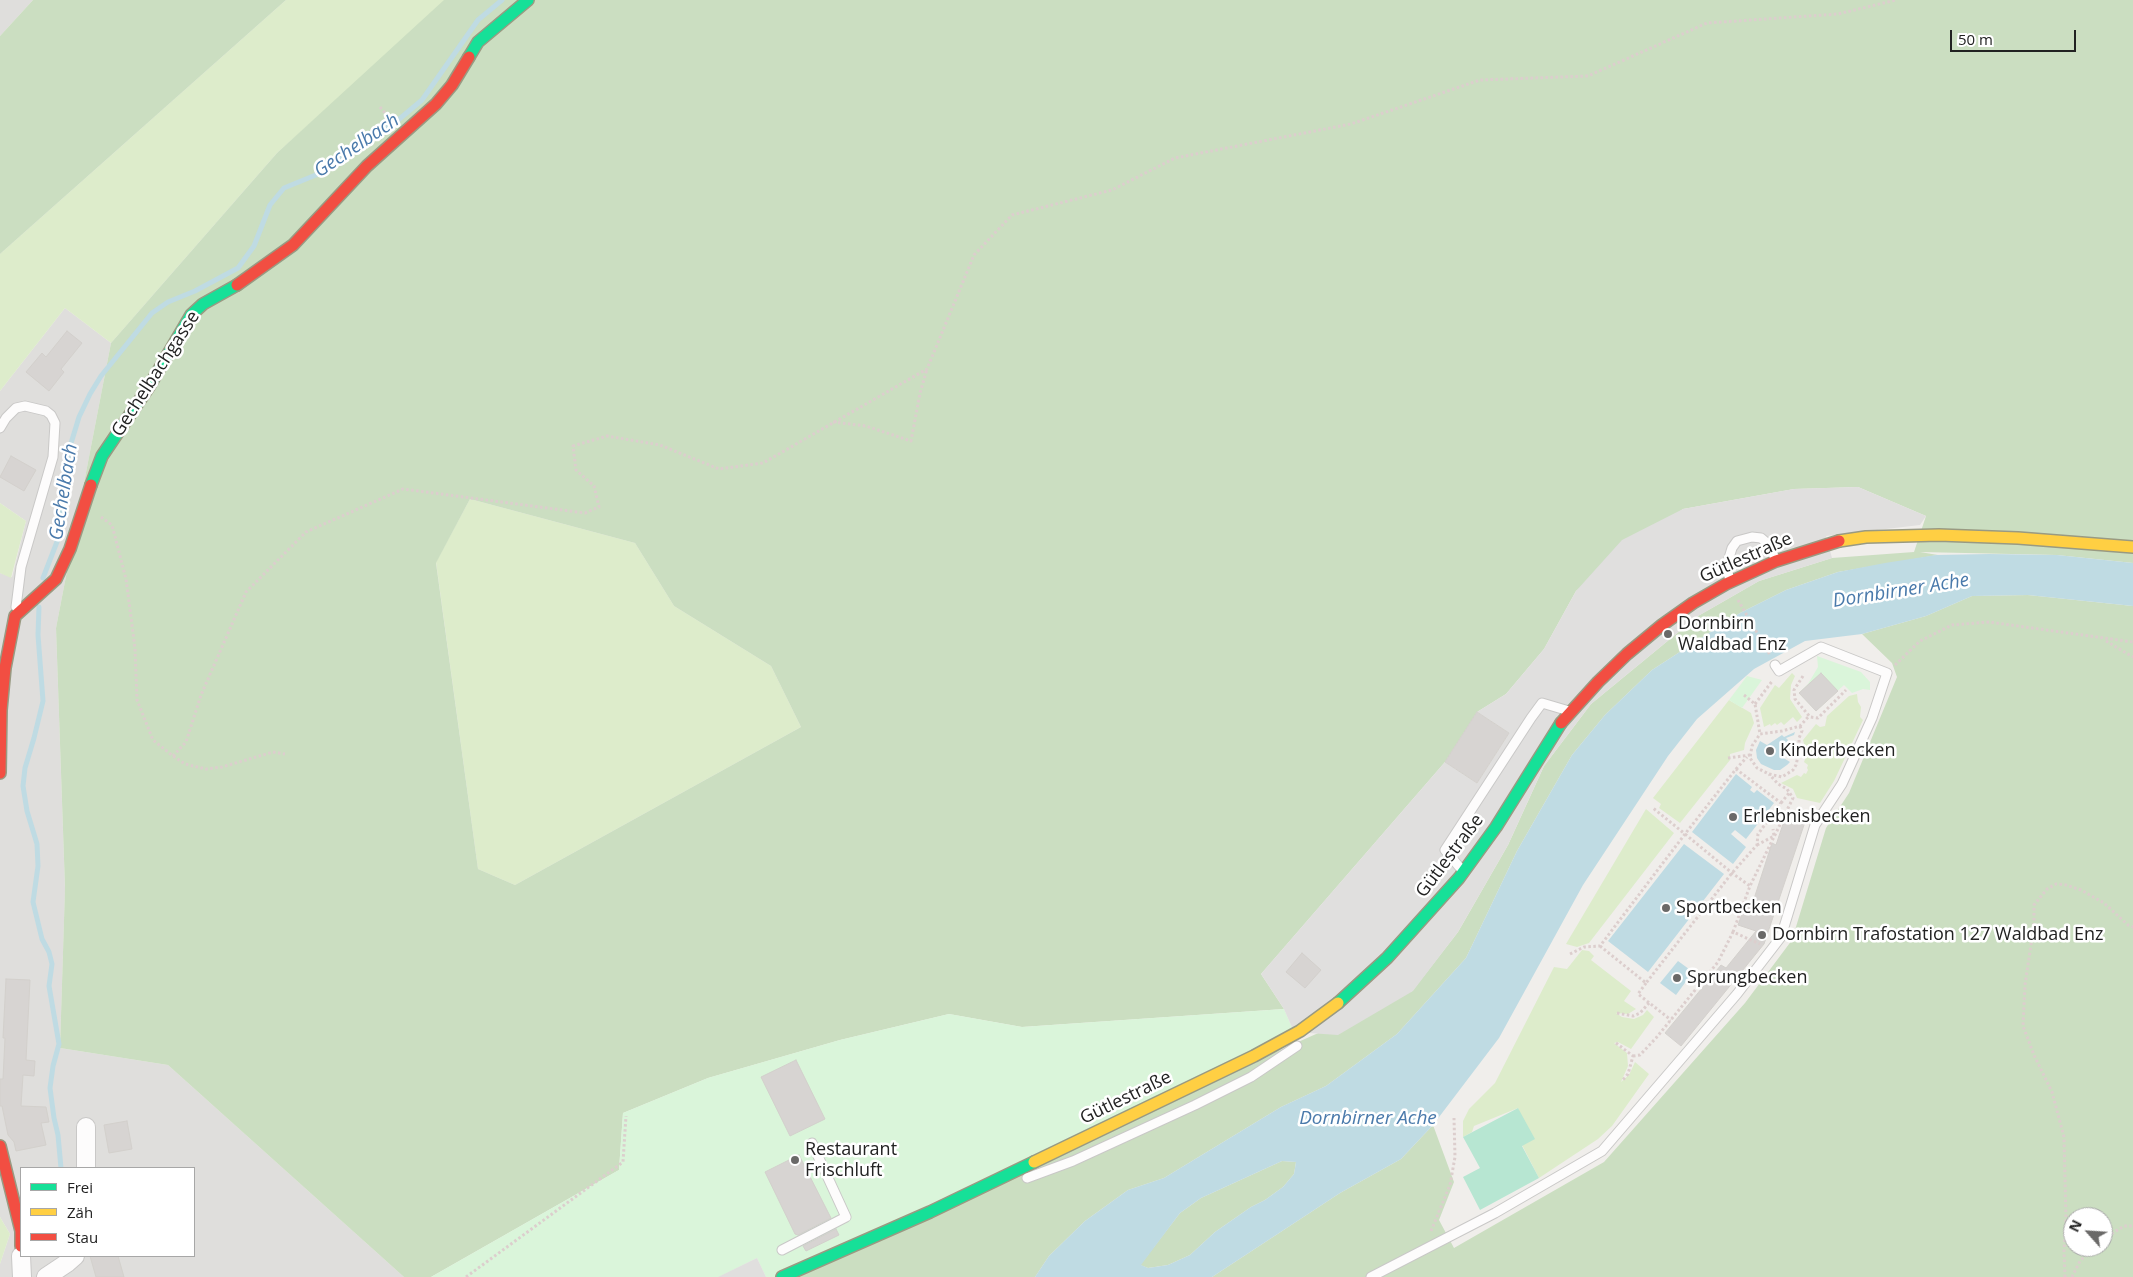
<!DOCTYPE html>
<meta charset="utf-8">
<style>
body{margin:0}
#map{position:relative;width:2133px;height:1277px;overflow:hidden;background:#f0eeeb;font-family:"Open Sans",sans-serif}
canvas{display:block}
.legend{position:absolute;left:20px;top:1167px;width:175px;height:90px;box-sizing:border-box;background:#fff;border:1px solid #a7a7a7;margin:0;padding:6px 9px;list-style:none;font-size:15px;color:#222}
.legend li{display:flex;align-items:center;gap:10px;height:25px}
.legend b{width:25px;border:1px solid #a7a7a7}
.north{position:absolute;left:2063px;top:1207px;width:50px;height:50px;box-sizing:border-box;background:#fff;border:1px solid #a7a7a7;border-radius:50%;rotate:296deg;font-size:14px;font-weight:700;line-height:20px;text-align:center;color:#222}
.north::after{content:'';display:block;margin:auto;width:18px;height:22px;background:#6a6968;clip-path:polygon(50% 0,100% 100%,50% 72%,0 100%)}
.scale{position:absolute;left:1950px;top:30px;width:126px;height:22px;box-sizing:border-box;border:2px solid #222;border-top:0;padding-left:6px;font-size:15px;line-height:18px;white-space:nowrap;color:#222;-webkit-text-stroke:4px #fff;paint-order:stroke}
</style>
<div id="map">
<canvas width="2133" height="1277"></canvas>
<ul class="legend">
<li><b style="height:6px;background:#16e098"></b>Frei</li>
<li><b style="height:6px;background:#ffcf43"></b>Zäh</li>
<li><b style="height:6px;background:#f24e42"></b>Stau</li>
</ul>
<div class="north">N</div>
<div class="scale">50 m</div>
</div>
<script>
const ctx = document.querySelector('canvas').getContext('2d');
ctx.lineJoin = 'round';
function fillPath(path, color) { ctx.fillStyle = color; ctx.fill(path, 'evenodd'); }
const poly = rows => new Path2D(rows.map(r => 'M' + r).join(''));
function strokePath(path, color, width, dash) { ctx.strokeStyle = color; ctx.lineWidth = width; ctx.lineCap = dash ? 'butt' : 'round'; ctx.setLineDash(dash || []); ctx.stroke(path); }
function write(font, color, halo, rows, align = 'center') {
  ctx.font = font + ' "Open Sans",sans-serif'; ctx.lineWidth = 5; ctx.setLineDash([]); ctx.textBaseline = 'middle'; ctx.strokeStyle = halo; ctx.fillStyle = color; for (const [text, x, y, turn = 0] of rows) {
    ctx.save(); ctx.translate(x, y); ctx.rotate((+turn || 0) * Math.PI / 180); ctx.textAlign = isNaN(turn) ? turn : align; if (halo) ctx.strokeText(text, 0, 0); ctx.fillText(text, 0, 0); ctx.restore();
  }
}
fillPath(poly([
 [0,0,33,0,0,36],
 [65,308,111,343,56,628,65,889,60,1048,168,1065,404,1277,0,1277,0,1264,10,1234,0,1217,0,573,12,577,26,521,0,503,0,391],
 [21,1168,194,1168,194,1256,21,1256]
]), '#dfdedc');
fillPath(poly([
 [286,0,449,0,277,153,111,343,65,308,0,391,0,254],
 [470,499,635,543,674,606,771,666,801,727,515,885,478,869,436,562],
 [0,503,26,521,11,578,0,573],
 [1792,673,1795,676,1791,685,1790,699,1802,717,1797,722,1793,717,1784,725,1781,722,1777,725,1775,723,1771,726,1770,724,1764,727,1760,708,1775,685,1779,688],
 [1857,694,1858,702,1861,707,1860,717,1863,720,1834,781,1820,803,1797,798,1793,789,1781,783,1797,775,1801,777,1804,773,1806,774,1808,770,1807,768,1808,765,1804,762,1807,754,1803,740,1816,724,1820,727,1825,726,1827,716,1849,696],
 [1729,700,1751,713,1754,723,1745,743,1744,750,1730,754,1730,760,1680,823,1659,808,1661,804,1653,798],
 [1646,809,1674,833,1589,943,1577,947,1566,944],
 [1582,950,1589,951,1594,956,1591,960,1631,991,1624,1001,1636,1009,1628,1014,1616,1013,1622,1017,1634,1019,1643,1015,1647,1010,1654,1017,1631,1049,1618,1042,1614,1043,1627,1053,1628,1066,1621,1082,1629,1075,1635,1062,1649,1074,1612,1126,1598,1139,1539,1178,1522,1145,1518,1108,1474,1126,1472,1132,1463,1137,1463,1121,1469,1109,1495,1083,1554,967,1567,969],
 [0,1217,10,1234,0,1264]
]), '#ddeccb');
fillPath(poly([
 [33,0,286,0,0,254,0,36],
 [444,0,2133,0,2133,563,2057,555,1920,552,1938,555,1838,572,1786,590,1740,613,1652,670,1605,715,1572,755,1517,851,1466,958,1397,1034,1326,1086,1281,1107,1164,1178,1128,1190,1085,1221,1049,1256,1035,1277,787,1277,785,1272,1412,991,1458,932,1508,845,1544,766,1591,704,1698,616,1759,581,1832,558,1914,552,1926,516,1858,487,1794,489,1683,509,1576,591,1544,649,1506,694,1477,712,1445,762,1261,974,1284,1009,1022,1027,949,1014,840,1040,708,1078,623,1113,619,1170,431,1277,404,1277,168,1065,60,1048,65,888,56,628,111,343,277,153],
 [470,499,635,543,674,606,771,666,801,727,515,885,478,869,436,563],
 [2028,595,2133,606,2133,1277,1212,1277,1340,1193,1401,1159,1433,1125,1454,1182,1439,1220,1454,1248,1604,1162,1745,1003,1792,940,1826,828,1849,793,1897,677,1892,663,1862,634,1926,616,1972,596],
 [2073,1217,2103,1217,2103,1247,2073,1247],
 [1282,1161,1296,1162,1294,1174,1283,1187,1265,1200,1251,1207,1215,1232,1190,1255,1168,1265,1148,1268,1140,1265,1180,1213,1201,1198]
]), '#cbdec1');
fillPath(poly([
 [1817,656,1861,672,1870,682,1870,690,1863,689,1852,693,1844,685,1816,711,1799,693,1808,684,1818,667],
 [1747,676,1762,680,1742,708,1729,700],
 [1284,1009,1294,1032,776,1277,766,1277,757,1258,719,1277,431,1277,619,1170,623,1113,708,1078,840,1040,949,1014,1022,1027]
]), '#daf5da');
fillPath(poly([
 [1518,1108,1535,1139,1522,1146,1539,1178,1480,1210,1463,1177,1480,1168,1463,1137]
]), '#b7e6d2');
fillPath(poly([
 [1858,487,1926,516,1920,525,1826,536,1832,558,1759,581,1698,616,1591,704,1544,766,1508,845,1458,932,1413,991,1338,1035,1294,1032,1284,1009,1261,974,1445,762,1477,783,1509,733,1477,712,1506,694,1544,649,1576,591,1622,540,1683,509,1794,489],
 [757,1258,766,1277,718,1277]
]), '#e0dfde');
fillPath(poly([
 [1989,554,2057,555,2133,563,2133,606,2028,595,1972,596,1926,616,1862,634,1805,641,1754,669,1697,719,1668,756,1583,885,1499,1038,1433,1125,1401,1159,1340,1193,1212,1277,1035,1277,1049,1256,1085,1221,1128,1190,1164,1178,1281,1107,1326,1086,1397,1034,1466,958,1517,851,1572,755,1605,715,1652,670,1740,613,1786,590,1838,572,1885,563,1936,555],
 [1282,1161,1296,1162,1294,1174,1283,1187,1265,1200,1251,1207,1215,1232,1190,1255,1168,1265,1148,1268,1141,1265,1180,1213,1201,1198],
 [1795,732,1794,735,1786,738,1788,740,1782,757,1790,762,1787,765,1780,770,1774,770,1761,764,1757,758,1756,750,1760,741,1767,745,1782,735,1784,737],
 [1736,774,1752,787,1750,790,1754,793,1757,790,1774,803,1746,839,1735,830,1731,834,1746,847,1733,864,1692,832],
 [1684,844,1724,874,1648,972,1608,941],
 [1678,961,1693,972,1676,995,1660,983]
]), '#bfdbe3');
strokePath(poly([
 [43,578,60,534,69,450,79,417,90,394,101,376,152,313,168,302,195,291,238,268,254,246,270,205,284,188,328,170,357,142,397,121,422,100,478,20,502,0],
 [39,607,38,635,43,701,34,738,25,768,23,786,27,811,37,844,38,866,33,902,42,939,49,952,52,964,49,986,59,1044,53,1066,50,1088,54,1118,58,1135,61,1168]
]), '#bfdbe3', 5);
const building = poly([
 [67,331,82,343,61,369,64,372,49,391,26,372,42,353,46,357,67,331],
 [11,456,36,470,24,491,0,477,11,456],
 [1821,673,1838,691,1816,711,1799,693,1821,673],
 [1477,712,1509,733,1477,783,1445,762,1477,712],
 [1786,815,1805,822,1764,944,1681,1046,1665,1033,1721,965,1726,968,1756,931,1738,925,1746,903,1752,905,1772,843,1776,845,1786,815],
 [1302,953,1321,970,1305,988,1286,972,1302,953],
 [6,979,30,980,26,1060,35,1061,34,1076,23,1075,21,1106,46,1107,49,1122,41,1123,46,1145,16,1151,14,1142,8,1135,2,1106,0,1106,0,1079,3,1079,5,1038,3,1038,6,979],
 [796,1060,825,1119,790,1136,761,1077,796,1060],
 [127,1121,132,1149,109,1153,104,1125,127,1121],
 [799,1155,831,1218,798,1235,795,1234,765,1172,799,1155],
 [836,1229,839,1235,806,1251,803,1246,836,1229],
 [90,1256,118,1256,124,1277,96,1277,90,1256]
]);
fillPath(building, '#d7d4d2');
strokePath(building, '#d3d0cc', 1);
const lane = poly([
 [0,428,6,418,16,408,25,406,46,411,51,415,55,423,53,457,21,567,16,607],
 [1730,581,1727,568,1729,558,1732,548,1737,541,1752,537,1761,538,1768,544,1776,560],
 [1462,870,1445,850,1531,718,1542,703,1569,711],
 [1027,1178,1073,1161,1195,1105,1251,1077,1297,1046],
 [782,1250,846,1217,812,1143],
 [1371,1277,1495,1213,1602,1151,1737,994,1781,937,1815,825,1842,784,1872,718,1887,673,1821,647,1779,671,1775,665]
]);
const street = poly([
 [86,1127,86,1168],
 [21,1256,22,1277],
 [46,1277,67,1263,75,1256]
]);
const fast = poly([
 [469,57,478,42,528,0],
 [91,485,102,456,150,385,191,315,203,304,237,285],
 [1338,1003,1387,958,1459,878,1496,827,1561,723],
 [782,1277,930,1212,1034,1162]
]);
const slow = poly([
 [1839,541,1866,537,1939,535,2018,538,2133,547],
 [1034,1162,1254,1056,1300,1031,1338,1003]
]);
const jam = poly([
 [237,285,293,245,367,166,436,104,452,85,469,57],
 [1561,723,1598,682,1627,654,1662,625,1693,603,1726,584,1776,561,1839,541],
 [0,773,1,710,5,668,15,616,56,579,70,549,91,485],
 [0,1146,21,1231,21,1246]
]);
strokePath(lane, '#c9c8c7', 11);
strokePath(street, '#c9c8c7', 20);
strokePath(fast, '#999a82', 14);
strokePath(slow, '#999a82', 14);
strokePath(jam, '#999a82', 14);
strokePath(poly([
 [380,107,391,120],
 [833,422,866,426,911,441,920,393,927,369],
 [101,517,112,525,126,579,135,648,137,700,153,740,173,756,185,764,206,769,222,767,273,752,285,754],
 [1738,600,1770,655],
 [2106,641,2133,657],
 [1895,665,1920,641,1952,625,1989,622,2133,642],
 [1803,676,1794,690,1795,699,1810,717,1818,718,1846,690],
 [1744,695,1755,704,1760,734],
 [1755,704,1773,680],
 [1800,726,1802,731,1799,738,1799,752,1796,765,1793,770,1782,777,1769,774,1757,768,1750,758,1752,746,1760,734,1782,731,1800,726,1809,716],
 [173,756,186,742,201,695,246,592,306,532,403,489,585,513,599,507,594,486,576,470,573,446,607,436,660,445,719,469,763,463,927,369,974,255,1012,215,1112,190,1175,158,1351,124,1480,80,1588,76,1707,23,1838,14,1896,0],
 [1728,758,1750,755],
 [1736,769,1747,757],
 [1781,803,1789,793],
 [1757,845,1774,836,1773,829],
 [1733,932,1750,886,1793,798,1787,789,1778,784,1769,774],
 [1600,946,1646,983,1732,873,1757,845,1758,834,1781,803,1736,769,1685,834,1732,873,1750,886],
 [1570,954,1584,947,1600,946,1685,834,1653,808],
 [1646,983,1638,994,1671,1020],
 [1617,1013,1633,1016,1640,1013,1649,1003],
 [1616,1043,1633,1056,1628,1074,1622,1081],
 [1633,1056,1640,1055,1656,1038,1718,962,1733,932,1760,944],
 [1431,1231,1450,1185,1455,1157,1454,1118],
 [2103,1239,2124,1226,2133,1226],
 [466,1277,623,1162,626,1116],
 [2065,1277,2064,1251,2066,1220,2064,1137,2052,1092,2034,1055,2023,1026,2025,985,2034,924,2034,905,2047,889,2056,884,2066,885,2081,890,2104,903,2128,925,2133,927],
 [2072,1277,2080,1261,2094,1247]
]), '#dccecd', 3, [2.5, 2.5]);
strokePath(lane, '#fdfcfc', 9);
strokePath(street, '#fdfcfc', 18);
strokePath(fast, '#16e098', 11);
strokePath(slow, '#ffcf43', 11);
strokePath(jam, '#f24e42', 11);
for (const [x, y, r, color] of [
 [1668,634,5,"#6a6968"],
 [1770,751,5,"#6a6968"],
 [1733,817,5,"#6a6968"],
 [1666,908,5,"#6a6968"],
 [1762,935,5,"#6a6968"],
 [1677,978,5,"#6a6968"],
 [795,1160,5,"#6a6968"]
]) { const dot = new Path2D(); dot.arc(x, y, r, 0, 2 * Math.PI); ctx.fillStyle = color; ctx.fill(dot); strokePath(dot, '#fff', 2); }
write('18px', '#222', '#fff', [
 ["Gechelbachgasse",156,374,-57],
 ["Gütlestraße",1746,558,-24],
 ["Gütlestraße",1450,856,-53],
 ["Gütlestraße",1126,1098,-26]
]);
write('18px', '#222', '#fff', [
 ["Dornbirn",1678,624],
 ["Waldbad Enz",1678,645],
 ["Kinderbecken",1780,751],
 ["Erlebnisbecken",1743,817],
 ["Sportbecken",1676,908],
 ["Dornbirn Trafostation 127 Waldbad Enz",1772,935],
 ["Sprungbecken",1687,978],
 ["Restaurant",805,1150],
 ["Frischluft",805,1171]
], 'left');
write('italic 19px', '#4a7aab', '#fff', [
 ["Gechelbach",357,146,-34],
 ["Gechelbach",64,492,-81],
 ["Dornbirner Ache",1901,591,-9],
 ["Dornbirner Ache",1368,1119]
]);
</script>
